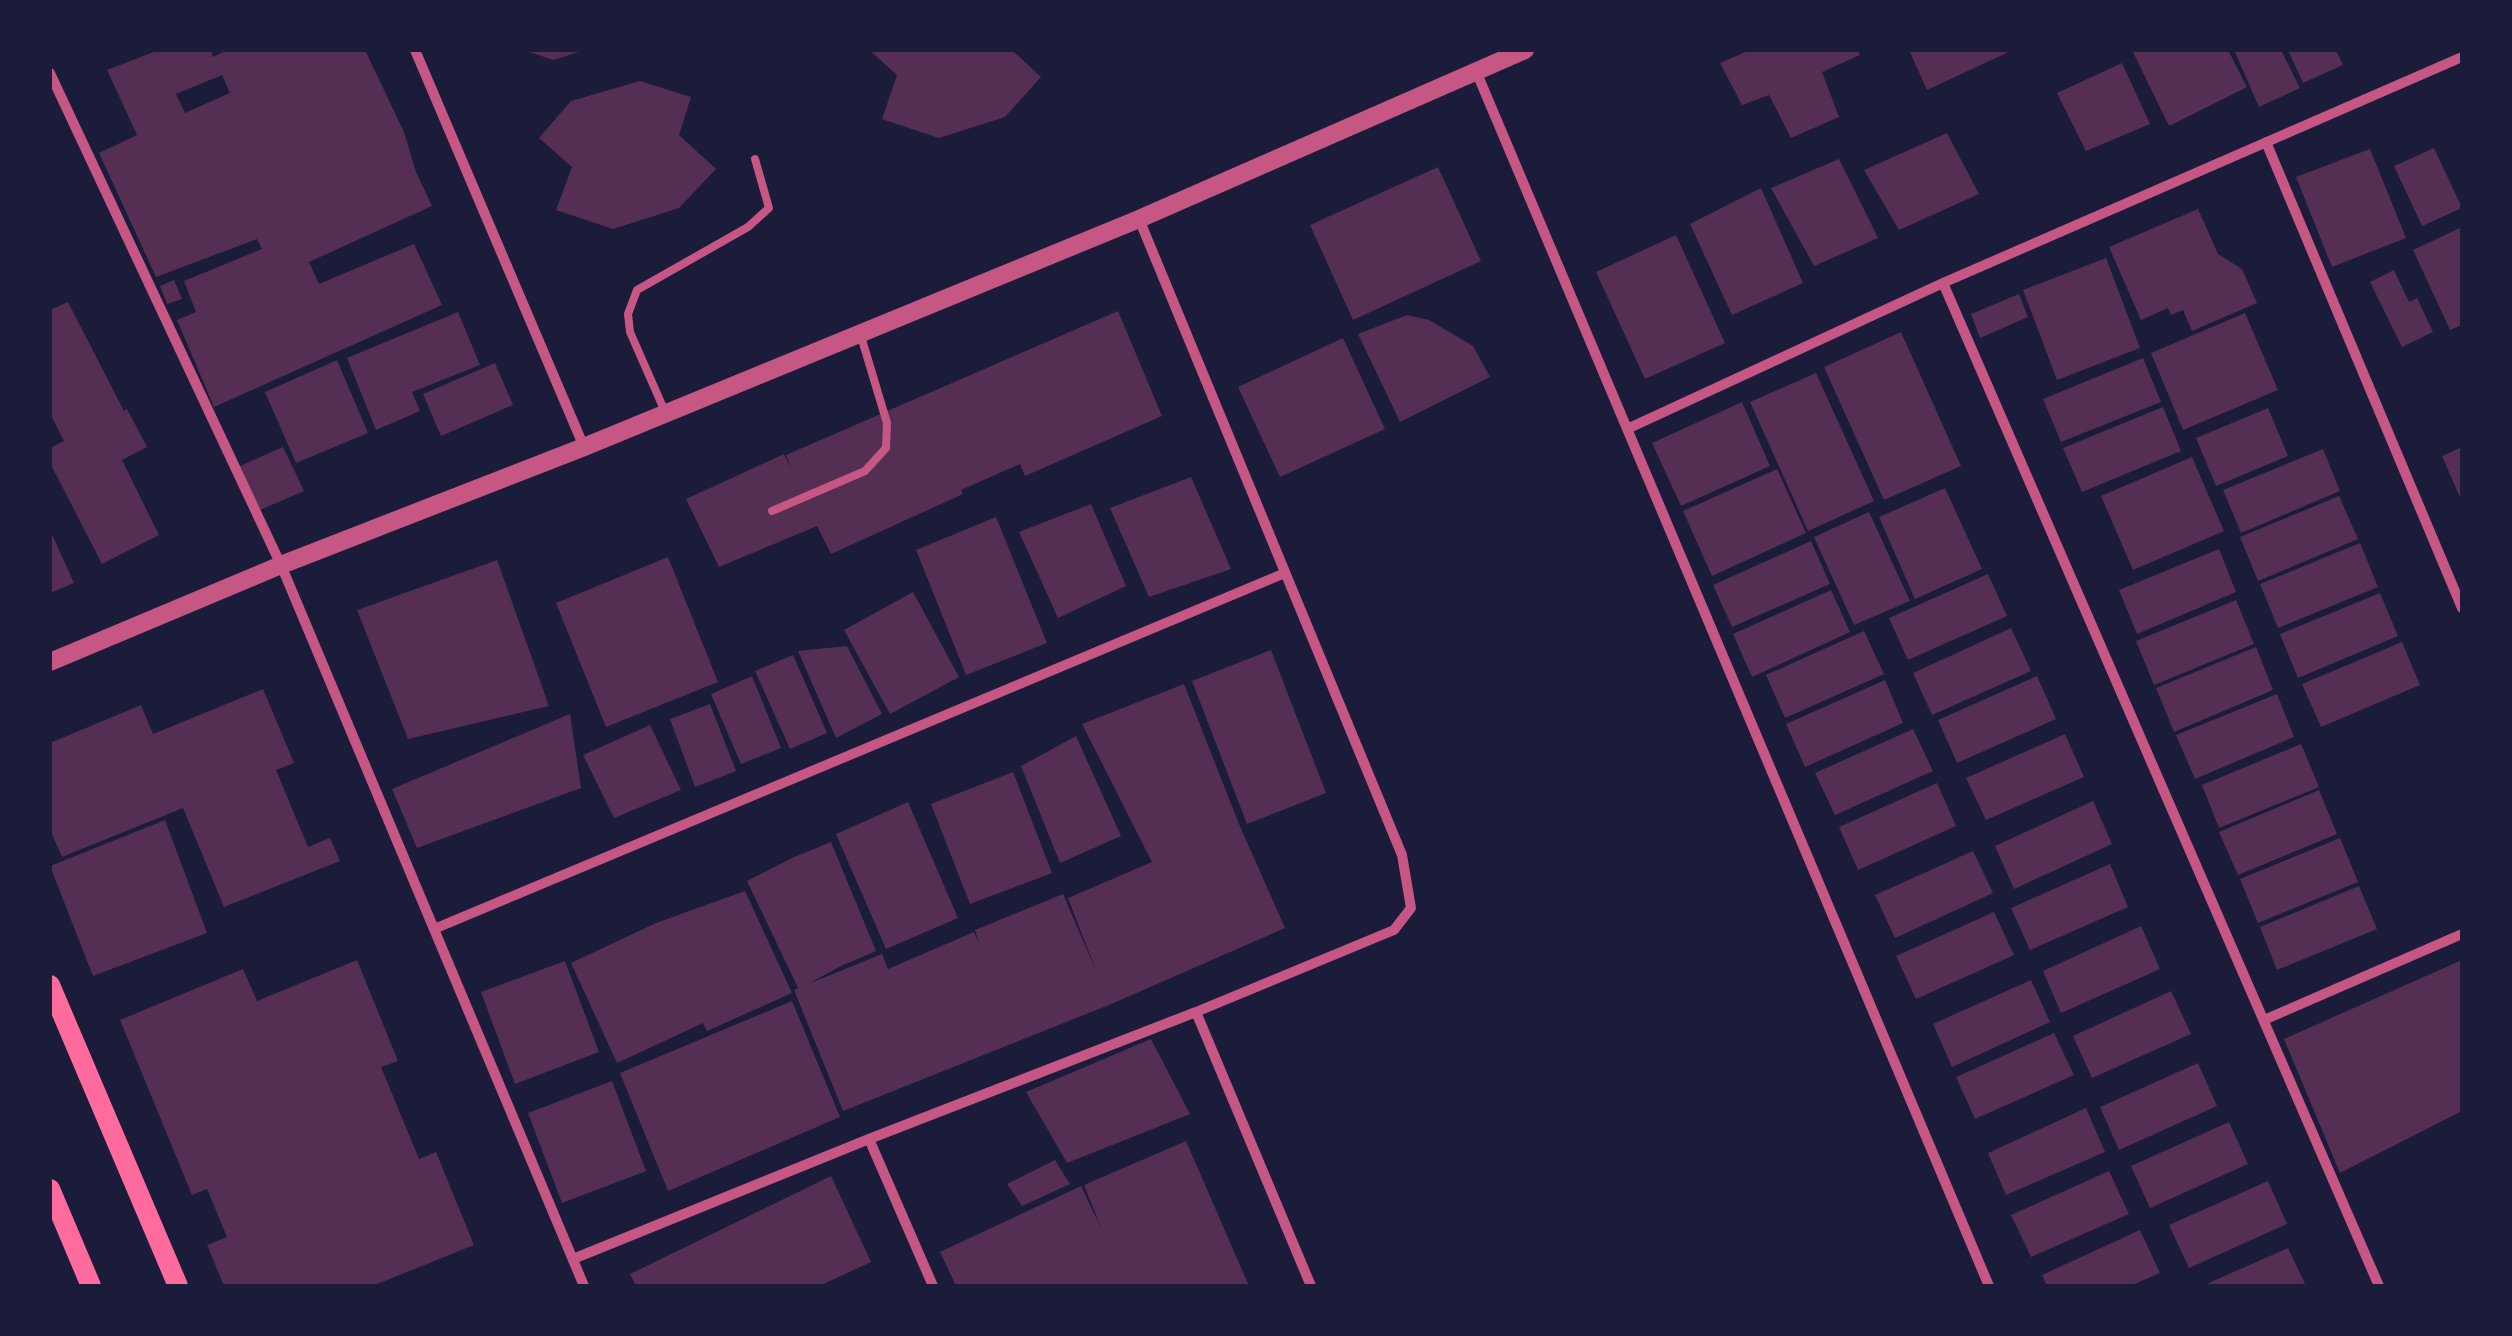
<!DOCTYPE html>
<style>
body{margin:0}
#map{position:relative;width:2512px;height:1336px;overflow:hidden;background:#1b1b3a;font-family:"DejaVu Sans",sans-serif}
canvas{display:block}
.frame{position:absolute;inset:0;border:52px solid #1b1b3a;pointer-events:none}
</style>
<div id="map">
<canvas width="2512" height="1336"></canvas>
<div class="frame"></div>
</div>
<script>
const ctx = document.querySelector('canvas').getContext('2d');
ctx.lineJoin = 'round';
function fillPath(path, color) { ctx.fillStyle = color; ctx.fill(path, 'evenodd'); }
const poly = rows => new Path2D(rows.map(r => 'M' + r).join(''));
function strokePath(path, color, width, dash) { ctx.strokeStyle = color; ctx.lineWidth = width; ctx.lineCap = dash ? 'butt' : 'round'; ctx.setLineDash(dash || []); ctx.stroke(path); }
fillPath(poly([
 [159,50,211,50,213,57,228,50,365,50,404,132,416,172,432,206,309,262,319,284,414,244,442,305,214,407,177,320,196,312,184,281,262,249,257,239,156,277,99,153,137,135,107,70],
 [222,75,230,93,185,113,176,94],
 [524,50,582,50,582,51,553,60],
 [869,50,1012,50,1041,77,1005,117,939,138,882,119,897,75],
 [1750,50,1858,50,1860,55,1822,72,1839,117,1791,138,1769,95,1742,105,1720,63],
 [1909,50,2013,50,1927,90],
 [2132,50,2228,50,2247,87,2169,126],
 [2234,50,2281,50,2300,88,2259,107],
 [2288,50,2336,50,2343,65,2303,83],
 [2122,63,2150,124,2086,151,2057,93],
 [640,81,691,97,679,135,716,169,679,208,613,229,556,210,572,167,539,138,571,101],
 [1947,133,1979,194,1899,230,1864,170],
 [2434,148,2462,208,2422,226,2394,166],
 [2370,149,2406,238,2332,267,2296,177],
 [1839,159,1878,238,1814,266,1771,188],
 [1438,167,1481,261,1353,320,1310,225],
 [1761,188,1803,283,1732,315,1690,224],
 [2198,209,2218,254,2242,269,2257,303,2192,331,2183,310,2171,315,2168,308,2141,320,2109,247],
 [2462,227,2462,325,2450,330,2413,250],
 [1676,235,1725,343,1645,379,1596,272],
 [2106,258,2140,348,2057,380,2023,290],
 [2394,270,2409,302,2417,298,2433,332,2402,347,2370,282],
 [174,280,182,299,167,304,160,286],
 [2019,294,2028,317,1980,338,1971,314],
 [68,302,124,411,127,409,147,447,122,460,159,535,102,564,50,463,50,448,64,441,50,413,50,310],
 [1118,311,1162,416,1025,476,1020,464,961,490,963,494,831,554,817,526,719,567,686,499,784,454,792,470,786,455],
 [458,312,480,365,412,392,420,411,376,430,347,358],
 [2245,313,2278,390,2183,430,2151,353],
 [1407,315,1429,320,1473,346,1490,377,1400,422,1358,334],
 [1901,332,1961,466,1884,500,1824,367],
 [1343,338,1385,429,1280,477,1238,387],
 [2143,358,2161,402,2061,442,2043,399],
 [337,360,368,433,296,463,265,392],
 [495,363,513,405,441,436,423,394],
 [1816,373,1874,501,1808,531,1750,402],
 [1742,402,1770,466,1681,506,1652,443],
 [2163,407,2181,451,2082,492,2063,448],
 [2268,408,2288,456,2216,486,2196,438],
 [283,447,304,491,260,510,240,466],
 [2462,447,2462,502,2442,456],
 [2323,449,2340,491,2241,533,2223,490],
 [2192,457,2224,531,2133,570,2101,496],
 [1777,469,1806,533,1712,576,1683,511],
 [1191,477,1231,569,1149,597,1110,508],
 [1945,488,1982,569,1915,599,1879,517],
 [2339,496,2358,539,2258,581,2240,537],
 [1091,504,1126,586,1058,618,1019,532],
 [1869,512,1910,601,1854,625,1814,537],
 [996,517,1047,643,966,675,916,550],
 [50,530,74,583,50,593],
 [1811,541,1830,584,1732,627,1713,585],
 [2360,543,2378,587,2278,628,2260,584],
 [2219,549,2236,592,2137,634,2119,590],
 [668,557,718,682,606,727,556,603],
 [497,560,549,706,408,739,357,610],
 [1988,574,2007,616,1908,660,1889,618],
 [1831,590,1850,632,1752,677,1733,634],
 [913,592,959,677,890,714,844,630],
 [2380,593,2398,636,2298,678,2280,634],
 [2236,600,2254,644,2154,685,2136,641],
 [2011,628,2031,671,1932,715,1913,673],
 [1864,631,1884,674,1785,718,1766,675],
 [2402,642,2420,685,2321,727,2302,684],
 [847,646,882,714,836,738,798,651],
 [2256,647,2273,690,2174,732,2156,688],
 [1271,650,1326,793,1247,824,1192,681],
 [793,655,827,733,790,749,755,671],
 [752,676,781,748,741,764,711,694],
 [2037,676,2056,719,1957,763,1938,720],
 [1885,680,1903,723,1805,767,1786,724],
 [1184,684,1239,824,1285,928,1109,1005,843,1111,794,990,798,988,747,881,792,858,831,842,876,951,841,966,808,984,882,954,888,969,974,932,980,945,975,930,1063,894,1097,973,1068,898,1152,862,1082,724],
 [263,689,294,763,276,770,308,847,330,838,340,861,224,907,183,808,62,857,50,829,50,743,141,705,153,734],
 [2277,694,2294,737,2195,779,2176,735],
 [710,704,736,771,695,787,670,719],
 [570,714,581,788,417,848,392,789],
 [650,725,681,790,614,818,583,755],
 [1913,729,1933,771,1835,815,1815,773],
 [2065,734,2084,777,1986,820,1966,778],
 [1076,736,1121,836,1060,863,1021,766],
 [2301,744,2319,787,2219,828,2202,785],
 [1013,772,1052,873,970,904,931,804],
 [1937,783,1956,826,1858,870,1839,827],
 [2319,790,2337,834,2238,875,2219,832],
 [2093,801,2112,844,2014,889,1995,846],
 [908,802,958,918,886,949,836,834],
 [165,820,207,933,93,976,50,866],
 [2340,838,2358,882,2258,923,2240,879],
 [1973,851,1993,893,1895,938,1875,895],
 [2110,864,2128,907,2030,950,2011,908],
 [2359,886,2377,929,2277,970,2260,927],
 [745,891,792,993,707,1031,703,1023,617,1063,571,963,656,923],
 [1994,912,2014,955,1916,999,1896,956],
 [2141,926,2160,969,2061,1013,2043,971],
 [357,960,398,1061,381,1067,419,1159,436,1152,474,1245,372,1286,224,1286,207,1245,227,1237,207,1189,192,1195,120,1020,243,969,257,1001],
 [2462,960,2462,1111,2340,1173,2284,1039],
 [565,961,599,1052,515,1084,481,992],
 [2031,980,2050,1022,1952,1067,1933,1024],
 [2171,991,2191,1034,2092,1078,2073,1036],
 [792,1001,840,1117,668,1191,620,1073],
 [2054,1033,2074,1075,1975,1119,1956,1077],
 [1151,1039,1190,1114,1067,1163,1026,1092],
 [2198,1063,2217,1106,2119,1150,2100,1107],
 [612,1081,646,1171,562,1203,528,1113],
 [2086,1108,2105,1152,2006,1195,1988,1153],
 [2229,1122,2248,1164,2150,1208,2131,1166],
 [1186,1141,1249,1286,956,1286,940,1252,1081,1186,1102,1230,1084,1185],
 [1055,1160,1070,1184,1022,1206,1007,1184],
 [2109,1171,2129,1214,2031,1257,2011,1215],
 [831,1176,871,1262,819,1286,636,1286,630,1274],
 [2268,1181,2287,1224,2189,1268,2169,1225],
 [2140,1230,2160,1273,2130,1286,2047,1286,2042,1275],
 [2288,1248,2306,1286,2202,1286]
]), '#542f53');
strokePath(poly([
 [666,414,630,332,628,314,637,290,748,227,769,208,755,159],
 [772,511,865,471,886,448,887,423,860,333]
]), '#c65784', 8);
strokePath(poly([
 [415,50,584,447],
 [1476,71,1989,1286],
 [50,73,281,565,584,1286],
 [2266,142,2462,608],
 [1943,283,2379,1286],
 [1627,429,1943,283,2462,57],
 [434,929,1285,573],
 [1196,1012,1311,1286],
 [2264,1020,2462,934],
 [869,1139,933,1286],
 [573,1259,869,1139,1196,1012,1394,930,1411,908,1402,855,1139,219]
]), '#c65784', 10);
strokePath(poly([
 [50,662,281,565,584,447,1139,219,1525,50]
]), '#c65784', 18);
strokePath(poly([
 [50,985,178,1286],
 [50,1189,91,1286]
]), '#ff6b9d', 20);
</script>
